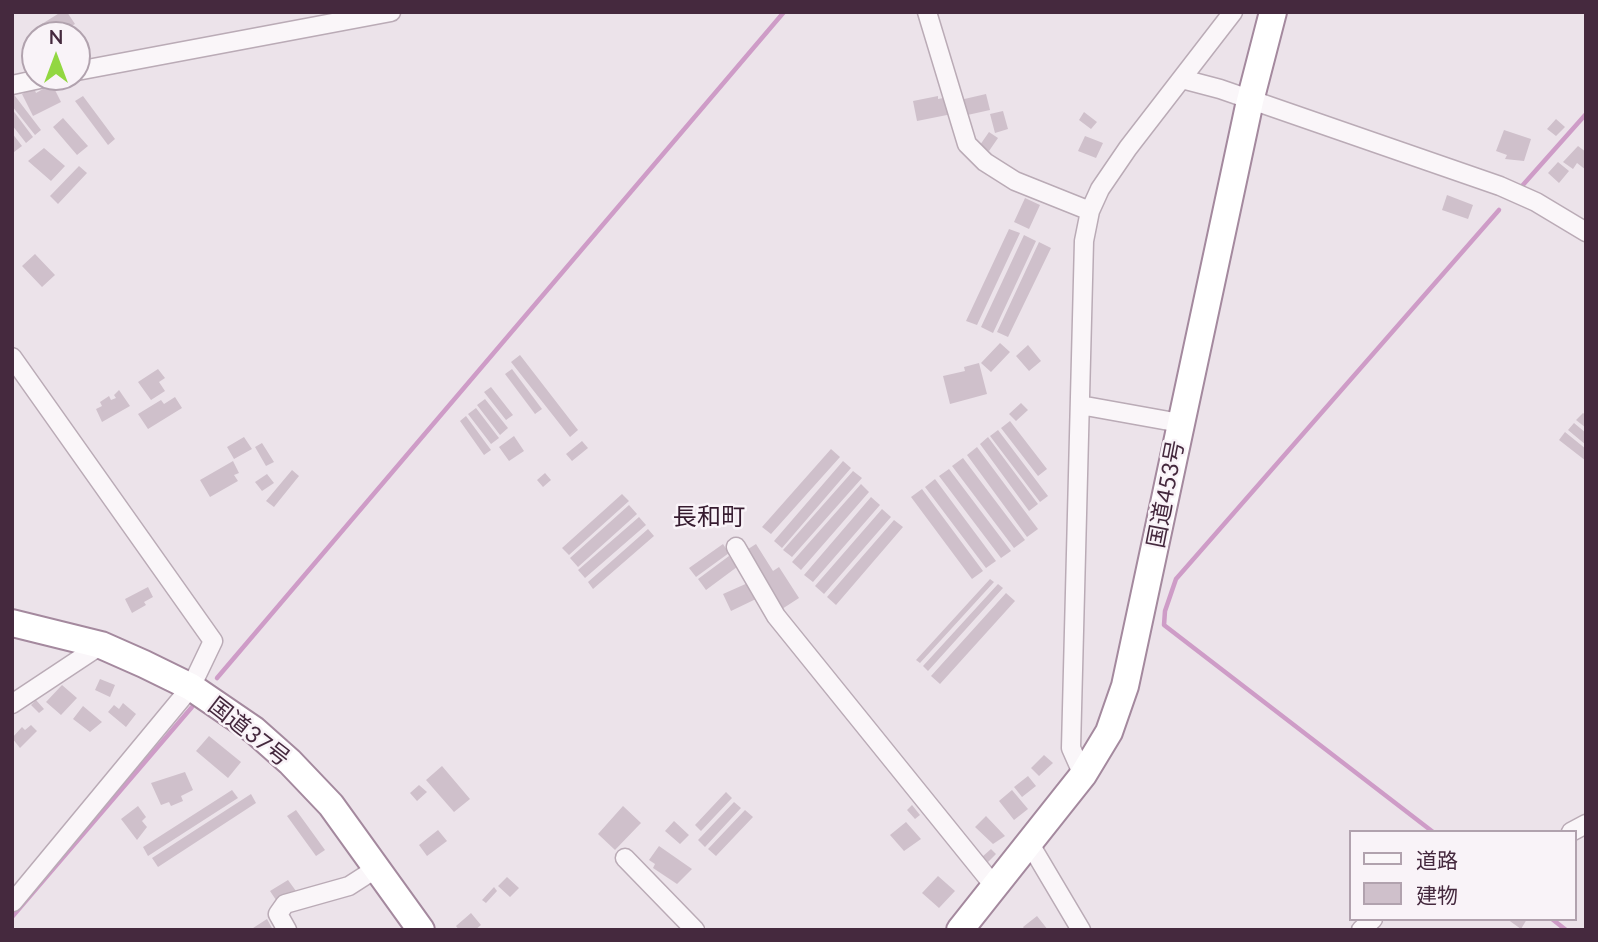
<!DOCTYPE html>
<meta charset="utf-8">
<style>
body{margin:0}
#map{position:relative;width:1598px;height:942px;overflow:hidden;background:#ece3ea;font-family:Lato,"Noto Sans JP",sans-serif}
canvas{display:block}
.frame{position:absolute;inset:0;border:14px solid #45293e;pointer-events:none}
.legend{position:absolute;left:1349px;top:830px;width:228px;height:91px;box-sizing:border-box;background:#f9f3f8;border:2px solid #b1a2ae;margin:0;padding:9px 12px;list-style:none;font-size:21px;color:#45293e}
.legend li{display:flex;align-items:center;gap:14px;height:35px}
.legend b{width:35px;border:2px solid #b1a2ae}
.north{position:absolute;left:21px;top:21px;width:70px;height:70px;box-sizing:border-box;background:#f9f3f8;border:2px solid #b1a2ae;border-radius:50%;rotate:0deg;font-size:19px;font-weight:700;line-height:28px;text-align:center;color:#45293e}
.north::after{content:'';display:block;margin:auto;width:24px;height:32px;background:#92d741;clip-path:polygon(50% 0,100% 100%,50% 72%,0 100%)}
</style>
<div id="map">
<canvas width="1598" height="942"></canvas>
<div class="frame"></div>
<ul class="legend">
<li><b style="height:9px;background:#faf6f9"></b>道路</li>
<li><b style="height:19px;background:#cfc0cb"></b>建物</li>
</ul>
<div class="north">N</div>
</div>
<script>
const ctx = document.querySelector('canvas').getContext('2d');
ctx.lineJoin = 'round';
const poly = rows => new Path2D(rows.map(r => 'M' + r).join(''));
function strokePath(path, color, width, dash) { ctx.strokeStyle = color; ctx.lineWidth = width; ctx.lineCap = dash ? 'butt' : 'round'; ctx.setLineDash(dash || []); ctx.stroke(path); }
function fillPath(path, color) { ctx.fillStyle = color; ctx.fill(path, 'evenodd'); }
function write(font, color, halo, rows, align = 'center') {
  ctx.font = font + ' Lato,"Noto Sans JP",sans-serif'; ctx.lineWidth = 5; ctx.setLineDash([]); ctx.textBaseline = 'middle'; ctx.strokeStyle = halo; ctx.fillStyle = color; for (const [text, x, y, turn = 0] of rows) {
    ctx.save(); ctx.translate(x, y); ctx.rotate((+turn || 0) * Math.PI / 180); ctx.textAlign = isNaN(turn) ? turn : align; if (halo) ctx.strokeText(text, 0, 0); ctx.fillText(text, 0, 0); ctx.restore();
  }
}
strokePath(poly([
 [1522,186,1586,114],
 [217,678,784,12],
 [1433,832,1164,625,1165,611,1176,579,1499,210],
 [12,917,192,707],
 [1552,919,1566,930]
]), '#ce9cc7', 4.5);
fillPath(poly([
 [61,12,67,12,75,24,56,35,42,35,37,27],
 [52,84,61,102,33,116,22,94,34,88,36,93],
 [12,92,41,130,35,135,12,106],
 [986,94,990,110,963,116,960,100],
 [83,96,115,139,108,145,75,101],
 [938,96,938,99,949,97,952,114,917,121,913,101],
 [12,109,33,137,26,143,12,125],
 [1003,111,1008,129,995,133,990,114],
 [1084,112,1097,122,1091,129,1079,120],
 [63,118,88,146,77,155,53,127],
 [1556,119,1565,127,1556,136,1547,129],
 [1504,130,1531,139,1524,161,1505,159,1507,155,1496,151],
 [989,132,998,138,989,151,980,145],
 [12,133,22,146,14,152,12,150],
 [1085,136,1103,143,1096,158,1078,151],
 [1578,146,1586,152,1586,170,1577,163,1573,169,1563,162],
 [44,148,65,166,51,181,28,161],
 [1558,162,1569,171,1559,183,1548,173],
 [79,166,87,173,58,204,50,196],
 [1447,195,1473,205,1468,219,1442,210],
 [1025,198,1040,205,1029,229,1014,222],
 [1009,229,1020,233,977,325,966,321],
 [1024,235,1036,241,993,333,981,327],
 [1039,242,1051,248,1008,337,997,332],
 [35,254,55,275,42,287,22,266],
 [1000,343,1010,352,991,372,981,363],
 [1028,345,1041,361,1029,371,1016,356],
 [520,355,578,430,570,437,511,362],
 [979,363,987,394,950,404,943,376,965,371,964,367],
 [158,369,165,378,159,382,165,391,151,400,138,382],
 [512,369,542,409,535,414,505,374],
 [491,387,513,415,506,420,484,392],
 [119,390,130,406,102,422,96,409,102,406,100,402,109,396,111,400,116,398,114,395],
 [175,397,182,408,148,429,138,414,161,400,164,404],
 [485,399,508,428,500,435,477,405],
 [1021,403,1028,410,1016,421,1009,414],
 [476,408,499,438,491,444,468,414],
 [1583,413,1586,415,1586,428,1576,420],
 [466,416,491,450,484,455,460,421],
 [1010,421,1047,469,1038,476,1001,428],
 [1574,423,1586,433,1586,445,1568,430],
 [998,430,1048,496,1040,502,990,436],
 [1565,432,1586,449,1586,461,1559,440],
 [514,436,524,451,509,461,499,447],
 [244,437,252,449,234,459,227,447],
 [988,437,1038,504,1029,511,980,444],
 [582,441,588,448,572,461,566,454],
 [262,443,274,462,266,466,255,447],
 [977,447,1038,529,1027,537,967,455],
 [831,449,840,457,771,534,762,527],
 [963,458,1025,540,1014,548,952,466],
 [233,461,239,473,234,475,238,481,210,497,200,480],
 [843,461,851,468,782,548,774,541],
 [949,469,1011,551,1001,558,939,476],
 [292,470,299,476,274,507,266,501],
 [853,471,862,478,792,557,783,550],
 [545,473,551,480,543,487,537,480],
 [267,474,274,483,262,491,255,482],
 [935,479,996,561,986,568,925,487],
 [861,484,869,492,801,570,792,562],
 [922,489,983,571,972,579,911,497],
 [622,494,629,501,569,555,562,548],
 [871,497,880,505,813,582,804,575],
 [629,505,637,514,578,567,570,558],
 [882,509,891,517,824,594,815,586],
 [639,517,646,525,585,578,578,570],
 [894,520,903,527,836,605,827,597],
 [648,529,654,536,593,589,588,582],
 [723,544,729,553,696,577,689,568],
 [756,544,773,571,779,567,799,598,782,609,745,551],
 [729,556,737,567,706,590,698,579],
 [990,579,994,582,920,663,916,660],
 [750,582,758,598,731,611,723,594],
 [998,584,1003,588,928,671,923,666],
 [148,587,153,597,144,602,146,605,132,613,125,599],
 [1006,593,1015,601,940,684,931,676],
 [100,679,115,685,110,697,95,690],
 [62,685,77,698,61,715,46,702],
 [36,700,44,709,39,713,31,705],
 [123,703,136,714,126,727,108,712,114,705,119,709],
 [83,706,102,722,90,732,73,719],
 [31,725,37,731,20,748,12,738,22,727,25,730],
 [209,736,241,762,228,778,196,751],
 [1044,755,1053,763,1039,776,1031,768],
 [442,766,470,799,454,812,426,780],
 [185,772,193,790,181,796,183,801,171,806,169,802,161,805,151,783],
 [1028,776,1036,786,1022,797,1014,787],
 [419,785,427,792,417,801,410,793],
 [232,790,238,798,148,856,143,847],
 [1012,790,1028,809,1014,820,999,801],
 [726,792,732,798,701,831,695,825],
 [251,794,256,803,158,867,152,858],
 [734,802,741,808,705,847,698,840],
 [912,805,920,815,915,819,907,810],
 [138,806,146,817,142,821,147,827,137,840,121,819],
 [623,806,641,823,615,850,598,834],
 [296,810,325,850,316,856,287,816],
 [745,810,753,817,716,856,708,849],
 [986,816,1005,836,993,844,975,827],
 [674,821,689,835,680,844,665,831],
 [906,822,921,839,904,851,890,835],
 [438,830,447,841,427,856,419,845],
 [659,846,692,869,677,884,653,868,655,864,649,860],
 [991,849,996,854,987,863,982,857],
 [938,876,955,891,939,908,922,893],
 [507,877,519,888,510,897,498,886],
 [288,880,296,891,278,903,270,891],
 [494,887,497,891,486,903,482,900],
 [471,913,481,925,475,930,459,930,456,926],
 [1037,916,1048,930,1025,930,1023,927],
 [267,919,273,930,250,930],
 [1507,919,1527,919,1521,929]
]), '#cfc0cb');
const minor = poly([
 [927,12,967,144,985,162,1015,181,1090,211],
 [77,71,391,12],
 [1182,79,1220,89,1500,186,1536,202,1586,232],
 [12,85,49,77],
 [12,357,213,641,191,687,13,902],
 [1080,405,1180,423],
 [736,547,776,616,995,887],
 [12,704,101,645],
 [1083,775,1071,748,1084,241,1090,211,1100,189,1128,148,1233,12],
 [1571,832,1586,824],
 [1030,844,1081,930],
 [625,858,695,930],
 [287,930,278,914,285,904,349,886,377,868],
 [1361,930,1373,919]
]);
const highway = poly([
 [12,623,101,645,144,664,191,687,254,730,290,762,331,805,421,930],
 [960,930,1083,775,1109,732,1125,686,1250,101,1273,12]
]);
strokePath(minor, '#baabb6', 21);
strokePath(highway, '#a4899e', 30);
strokePath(minor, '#faf6f9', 18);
strokePath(highway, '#fff', 26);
write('23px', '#45293e', '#f9f3f8', [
 ["国道453号",1166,494,-79],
 ["国道37号",249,732,38]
]);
write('24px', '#361b2f', '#f9f3f8', [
 ["長和町",709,517]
]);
</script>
